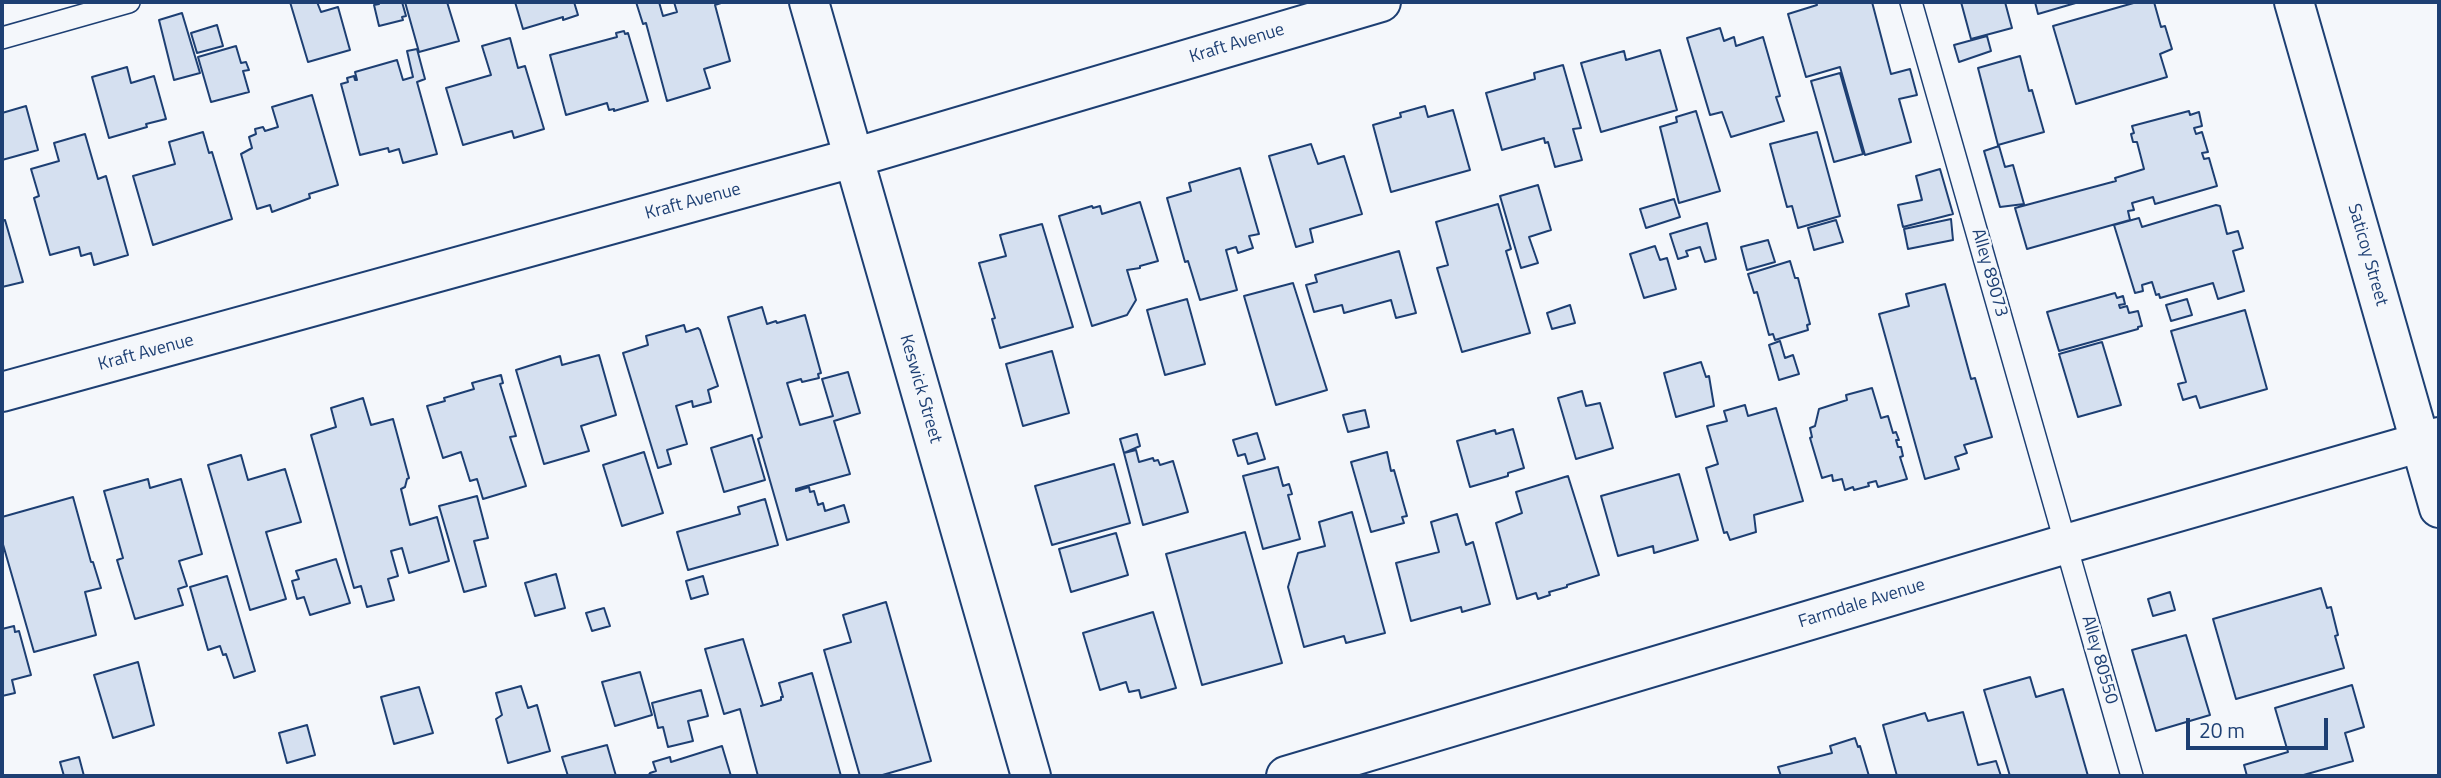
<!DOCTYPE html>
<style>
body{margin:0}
#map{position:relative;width:2441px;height:778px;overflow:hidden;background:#f4f7fb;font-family:"Titillium Web",sans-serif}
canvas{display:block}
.frame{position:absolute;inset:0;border:4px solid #1d3f73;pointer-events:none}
.scale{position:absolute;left:2186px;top:718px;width:142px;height:32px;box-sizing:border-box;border:4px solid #1d3f73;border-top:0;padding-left:9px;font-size:21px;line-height:24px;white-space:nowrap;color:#1d3f73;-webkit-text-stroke:5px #f4f7fb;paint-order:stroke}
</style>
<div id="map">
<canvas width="2441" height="778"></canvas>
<div class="frame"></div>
<div class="scale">20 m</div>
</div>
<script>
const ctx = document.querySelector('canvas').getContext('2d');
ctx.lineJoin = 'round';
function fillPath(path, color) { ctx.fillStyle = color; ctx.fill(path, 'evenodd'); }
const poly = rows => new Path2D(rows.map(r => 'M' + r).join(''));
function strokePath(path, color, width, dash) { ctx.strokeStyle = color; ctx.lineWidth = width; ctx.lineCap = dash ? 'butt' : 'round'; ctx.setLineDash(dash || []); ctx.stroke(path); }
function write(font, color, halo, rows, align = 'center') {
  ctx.font = font + ' "Titillium Web",sans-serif'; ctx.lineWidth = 5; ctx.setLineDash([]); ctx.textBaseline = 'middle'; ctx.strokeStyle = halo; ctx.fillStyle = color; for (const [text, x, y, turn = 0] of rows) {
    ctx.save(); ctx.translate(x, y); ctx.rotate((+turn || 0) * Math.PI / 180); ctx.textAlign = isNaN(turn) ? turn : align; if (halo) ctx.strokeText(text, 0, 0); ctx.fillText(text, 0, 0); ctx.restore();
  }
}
const building = poly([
 [290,2,317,2,321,12,338,7,350,50,308,62,290,2],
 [379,2,402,2,406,16,402,17,403,20,379,26,374,5,379,4,379,2],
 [405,2,447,2,459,41,419,52,405,2],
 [515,2,574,2,578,15,563,20,563,17,523,29,515,2],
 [636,2,659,2,663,16,677,12,674,2,724,2,715,5,730,61,704,69,710,88,667,101,646,23,643,24,636,2],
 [1820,2,1872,2,1891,74,1910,69,1917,95,1899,99,1911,142,1865,155,1840,67,1806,77,1788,14,1817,5,1816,3,1820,2],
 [1961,2,2005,2,2012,28,1971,39,1961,2],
 [2035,2,2079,2,2038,14,2035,2],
 [2137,2,2154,2,2161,27,2165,26,2172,49,2160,54,2167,77,2076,104,2053,26,2137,2],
 [182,13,200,73,174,80,159,20,182,13],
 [217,25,223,46,197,53,191,33,217,25],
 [1720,28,1724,41,1734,37,1736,46,1763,37,1780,96,1776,97,1784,121,1731,137,1722,112,1710,115,1687,38,1720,28],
 [624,31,625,34,628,33,648,101,614,111,614,109,609,110,607,103,566,115,550,55,617,37,616,33,624,31],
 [1987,36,1991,51,1959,62,1954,45,1987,36],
 [510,38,518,68,525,66,544,129,514,138,512,131,463,145,446,88,491,75,482,46,510,38],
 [236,46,241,63,246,62,249,70,243,71,249,92,211,102,198,57,236,46],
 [417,49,425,79,417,82,437,154,403,163,399,149,389,152,388,148,360,155,341,84,348,82,347,78,354,76,355,80,357,80,355,72,397,60,403,80,413,77,407,51,417,49],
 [1660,50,1677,110,1601,132,1581,63,1624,51,1626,60,1660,50],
 [2020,56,2029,91,2032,90,2044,132,1998,145,1978,68,2020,56],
 [1563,65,1581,128,1573,129,1582,160,1555,167,1548,142,1545,143,1544,138,1502,150,1486,93,1535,79,1534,73,1563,65],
 [127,67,131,83,154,76,166,119,146,124,147,127,109,138,92,77,127,67],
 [1840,73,1863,154,1834,162,1811,81,1840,73],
 [312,95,338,185,309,194,310,198,272,212,270,205,257,209,241,154,252,148,249,137,256,134,255,129,263,127,265,131,278,127,272,107,312,95],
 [26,106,38,150,2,160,2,113,26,106],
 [1425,106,1428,117,1453,110,1470,170,1391,192,1373,125,1401,117,1400,113,1425,106],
 [1696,111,1720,191,1679,203,1660,127,1677,122,1676,117,1696,111],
 [2189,111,2190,115,2199,112,2202,126,2194,128,2196,134,2202,132,2208,152,2202,153,2204,159,2209,158,2217,186,2155,204,2153,197,2132,203,2134,210,2128,211,2130,220,2027,249,2015,208,2116,181,2115,178,2144,169,2137,142,2133,142,2131,134,2134,133,2132,126,2189,111],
 [203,132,209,153,212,152,232,219,153,245,133,176,175,164,169,142,203,132],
 [1817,132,1840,216,1798,228,1792,206,1787,207,1770,144,1817,132],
 [85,134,98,179,106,176,128,255,94,265,91,253,81,256,79,247,50,255,34,198,39,196,31,169,59,161,54,143,85,134],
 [1311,144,1318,164,1344,156,1362,214,1310,229,1313,242,1296,247,1269,156,1311,144],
 [1999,146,2005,167,2013,165,2024,204,2000,207,1984,151,1999,146],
 [1240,168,1259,234,1249,236,1253,248,1238,253,1236,247,1226,250,1237,290,1200,300,1188,261,1185,262,1167,198,1191,191,1189,183,1240,168],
 [1940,169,1953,214,1903,227,1898,205,1922,200,1916,176,1940,169],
 [1538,185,1551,230,1529,237,1538,263,1521,268,1500,196,1538,185],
 [1674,199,1680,217,1646,228,1640,209,1674,199],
 [1140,202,1158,261,1140,266,1140,268,1127,270,1136,300,1127,315,1092,326,1059,216,1092,206,1093,208,1100,206,1102,214,1140,202],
 [1498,204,1511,249,1506,251,1530,333,1462,352,1437,268,1448,265,1436,222,1498,204],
 [2216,205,2220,206,2227,234,2238,231,2243,248,2233,251,2244,291,2218,299,2213,283,2160,298,2159,294,2156,295,2152,282,2142,285,2143,291,2135,293,2114,225,2139,218,2142,227,2216,205],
 [1951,219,1953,240,1908,249,1904,229,1951,219],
 [5,220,23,282,2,287,2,221,5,220],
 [1836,220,1843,242,1814,250,1808,228,1836,220],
 [1707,223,1716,259,1705,262,1700,247,1686,251,1688,256,1678,259,1670,234,1707,223],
 [1042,224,1073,327,1000,348,992,319,995,318,979,263,1006,256,1000,235,1042,224],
 [1768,240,1775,262,1747,270,1741,247,1768,240],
 [1655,246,1660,260,1667,258,1676,289,1644,298,1630,254,1655,246],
 [1399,251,1416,313,1396,318,1391,300,1344,313,1342,305,1314,312,1306,285,1317,282,1315,275,1399,251],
 [1790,261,1795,278,1798,278,1810,324,1807,325,1808,330,1775,340,1773,334,1769,335,1757,292,1754,293,1748,274,1790,261],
 [1293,283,1327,390,1276,405,1244,296,1293,283],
 [1945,284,1971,379,1975,378,1992,437,1964,445,1967,453,1955,457,1959,469,1925,479,1879,314,1909,306,1906,294,1945,284],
 [2115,293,2117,298,2123,296,2125,304,2119,305,2120,308,2127,306,2129,313,2138,311,2142,326,2138,327,2138,329,2059,351,2047,312,2115,293],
 [1187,299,1205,364,1165,375,1147,310,1187,299],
 [2187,299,2192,315,2171,321,2166,305,2187,299],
 [1570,305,1575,323,1552,329,1547,313,1570,305],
 [762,307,767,324,776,321,777,323,805,315,821,373,818,374,819,378,802,382,801,379,787,383,800,425,833,416,822,379,848,372,860,413,834,421,850,474,796,489,796,491,809,487,810,492,814,491,818,505,823,503,825,511,844,505,849,522,787,540,758,439,762,437,728,317,762,307],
 [2245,310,2267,389,2200,408,2196,396,2183,400,2178,384,2186,382,2171,331,2245,310],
 [684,325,686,332,698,328,700,330,718,386,708,390,711,402,693,407,692,401,676,406,687,444,667,450,671,464,658,468,623,353,648,345,646,336,684,325],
 [1780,341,1785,358,1793,355,1799,374,1779,380,1769,345,1780,341],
 [2102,342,2121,405,2078,417,2059,354,2102,342],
 [1052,351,1069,413,1023,426,1006,364,1052,351],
 [599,355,616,415,581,426,589,451,544,464,516,370,560,356,562,365,599,355],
 [1701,362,1706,377,1709,376,1714,406,1676,417,1664,373,1701,362],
 [501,375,503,383,500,384,516,436,510,437,526,486,483,499,477,479,470,481,461,452,443,458,427,406,445,401,444,398,474,389,472,383,501,375],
 [1872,388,1881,418,1888,416,1893,433,1896,432,1899,440,1896,440,1898,447,1901,447,1903,456,1900,457,1907,479,1878,487,1876,481,1868,483,1869,486,1854,490,1853,487,1845,490,1842,479,1833,481,1832,475,1822,478,1810,438,1812,437,1810,428,1815,426,1819,409,1847,400,1846,395,1872,388],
 [1582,391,1586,406,1600,403,1613,448,1576,459,1558,398,1582,391],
 [363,398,371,425,393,419,409,478,407,479,405,487,401,489,410,525,437,517,449,561,409,573,402,548,391,551,398,576,388,579,394,600,367,607,361,586,354,588,311,435,336,427,331,408,363,398],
 [1745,405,1748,416,1776,408,1803,501,1754,515,1756,532,1730,540,1727,532,1724,533,1706,468,1718,464,1707,426,1727,421,1724,411,1745,405],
 [1365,410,1369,427,1348,432,1343,415,1365,410],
 [1513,429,1524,468,1508,473,1508,476,1470,487,1457,441,1495,430,1496,434,1513,429],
 [1257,433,1265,459,1248,464,1245,454,1238,456,1233,440,1257,433],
 [1137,434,1140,446,1124,453,1120,439,1137,434],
 [752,435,765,480,724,492,711,448,752,435],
 [1136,450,1139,462,1153,458,1154,461,1158,460,1160,465,1173,461,1188,512,1143,525,1124,453,1136,450],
 [644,452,663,513,622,526,603,465,644,452],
 [1387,452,1391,471,1394,470,1407,516,1402,517,1404,523,1371,532,1351,462,1387,452],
 [241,455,248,480,285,469,301,522,266,532,286,599,250,610,208,465,241,455],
 [1114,464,1130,523,1052,545,1035,486,1114,464],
 [1278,467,1283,486,1289,484,1292,494,1288,495,1300,539,1263,549,1243,476,1278,467],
 [1679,474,1698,540,1654,553,1653,546,1618,556,1601,496,1679,474],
 [1568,476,1599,575,1567,585,1567,587,1549,592,1550,595,1538,599,1536,593,1517,599,1496,523,1522,513,1516,492,1568,476],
 [148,479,150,488,181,479,202,554,179,561,187,586,178,589,183,605,135,619,117,560,123,558,104,491,148,479],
 [477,496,488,538,474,541,486,586,464,592,439,506,477,496],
 [73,497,91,562,93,562,101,588,85,592,96,635,34,652,2,541,2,517,73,497],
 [765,499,778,545,688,570,677,532,740,514,738,507,765,499],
 [1352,512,1385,633,1346,643,1344,636,1304,647,1288,587,1298,553,1325,546,1319,522,1352,512],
 [1457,514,1466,545,1473,542,1490,604,1462,612,1461,607,1411,621,1396,563,1439,552,1431,522,1457,514],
 [1245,532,1282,663,1202,685,1166,554,1245,532],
 [1116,533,1128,575,1071,592,1059,549,1116,533],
 [336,559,350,603,310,615,304,597,297,599,292,581,299,579,296,571,336,559],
 [556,574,565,608,535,616,525,583,556,574],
 [227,576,255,671,234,678,226,654,223,655,220,646,208,650,190,587,227,576],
 [703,576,708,594,691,599,686,581,703,576],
 [2321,588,2327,608,2331,607,2338,635,2335,636,2344,668,2236,699,2213,619,2321,588],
 [2170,592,2175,610,2153,616,2148,599,2170,592],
 [886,602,931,761,879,776,860,776,824,650,851,642,843,615,886,602],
 [604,608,610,626,592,631,586,613,604,608],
 [1153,612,1176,688,1141,698,1139,690,1129,692,1126,682,1100,690,1083,633,1153,612],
 [14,626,15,632,19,631,31,675,12,680,15,693,2,696,2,629,14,626],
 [2186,635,2210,715,2156,731,2132,650,2186,635],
 [743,639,763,705,761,706,781,700,781,697,783,697,779,683,812,673,841,776,758,776,740,709,724,714,705,649,743,639],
 [138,662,154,725,113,738,94,675,138,662],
 [640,672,652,715,615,726,602,682,640,672],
 [2030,677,2036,697,2063,689,2088,776,2010,776,1984,690,2030,677],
 [2352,685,2364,727,2345,733,2353,761,2300,776,2247,776,2244,765,2288,752,2275,708,2352,685],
 [521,686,528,708,537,705,550,751,508,763,496,719,502,715,496,693,521,686],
 [419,687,433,733,394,744,381,697,419,687],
 [701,690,708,716,688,721,693,741,668,747,663,727,658,728,652,703,701,690],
 [1963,712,1978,765,1996,761,2001,776,1897,776,1883,725,1925,713,1928,721,1963,712],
 [307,725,315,755,287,763,279,733,307,725],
 [1855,738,1858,747,1860,746,1869,776,1781,776,1778,767,1832,753,1830,746,1855,738],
 [607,745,616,776,568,776,562,757,607,745],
 [722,746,731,776,648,776,650,773,656,771,653,762,670,757,671,762,722,746],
 [79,757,84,776,64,776,60,762,79,757]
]);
fillPath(building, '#d5e0f0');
strokePath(building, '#1d3f73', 2);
const service = poly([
 [1911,2,2132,776],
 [2,38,129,2]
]);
const minor = poly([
 [809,2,1031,776],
 [2,392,853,158,1381,2],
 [1286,776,2066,544,2439,437]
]);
const secondary = poly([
 [2294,2,2439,508]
]);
strokePath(service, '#1d3f73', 24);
strokePath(minor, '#1d3f73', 42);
strokePath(secondary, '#1d3f73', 42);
strokePath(service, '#f4f7fb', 21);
strokePath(minor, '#f4f7fb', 38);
strokePath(secondary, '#f4f7fb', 38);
write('18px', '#1d3f73', '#f4f7fb', [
 ["Kraft Avenue",1237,44,-17],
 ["Kraft Avenue",693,202,-15],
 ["Saticoy Street",2367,255,74],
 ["Alley 89073",1989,273,74],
 ["Kraft Avenue",146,353,-15],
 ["Keswick Street",920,389,74],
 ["Farmdale Avenue",1862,604,-17],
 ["Alley 80550",2099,660,74]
]);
</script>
